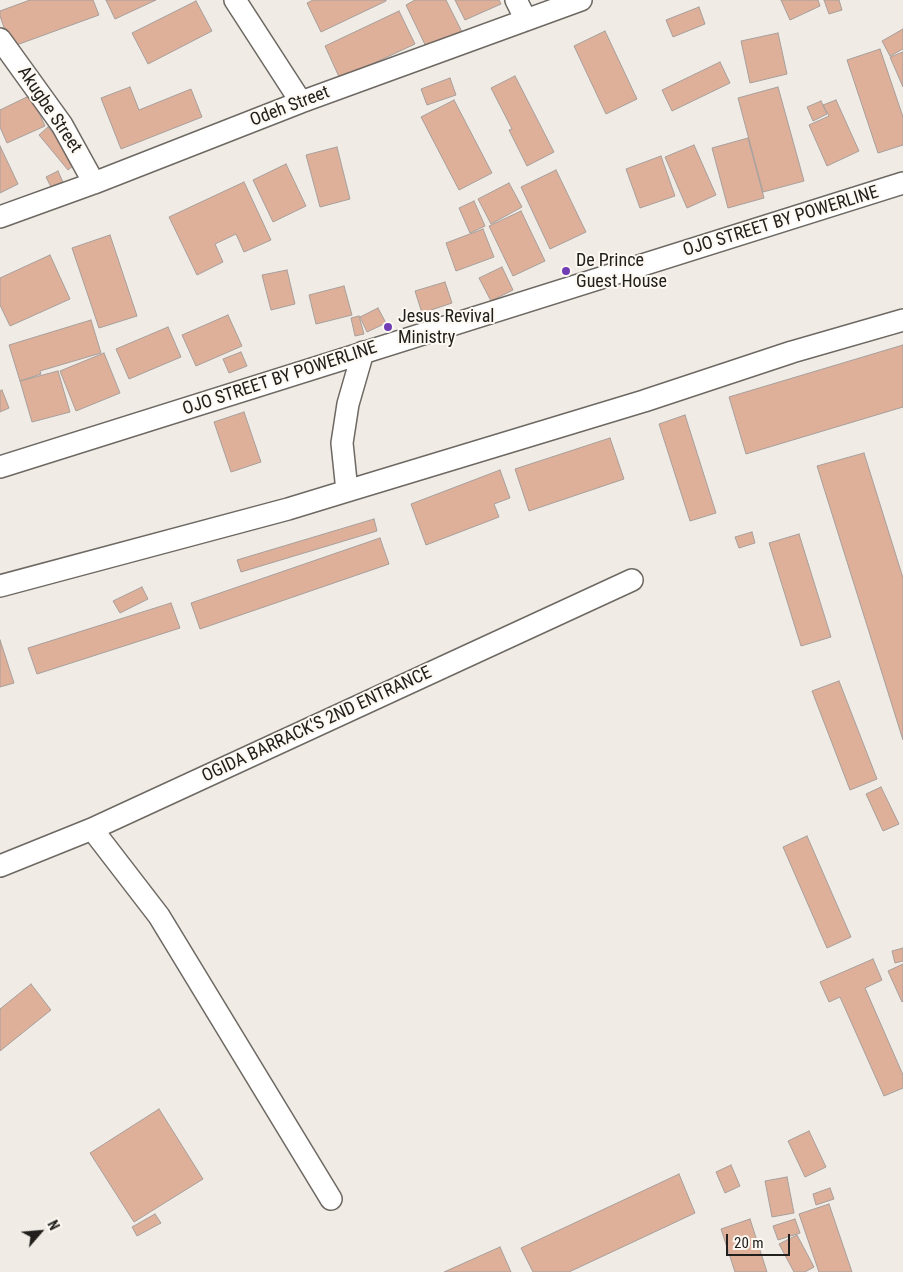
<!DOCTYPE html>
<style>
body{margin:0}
#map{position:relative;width:903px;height:1272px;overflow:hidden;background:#f0ebe4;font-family:"Roboto Condensed",sans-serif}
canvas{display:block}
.north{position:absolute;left:15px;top:1207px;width:50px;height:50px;-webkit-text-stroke:4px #fdf8f1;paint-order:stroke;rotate:63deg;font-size:14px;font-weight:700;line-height:20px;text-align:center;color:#21201d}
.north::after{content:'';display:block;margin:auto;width:18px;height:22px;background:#21201d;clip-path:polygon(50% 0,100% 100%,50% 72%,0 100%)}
.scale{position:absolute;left:726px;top:1234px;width:64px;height:22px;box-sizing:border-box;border:2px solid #21201d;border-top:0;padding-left:6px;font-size:15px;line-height:18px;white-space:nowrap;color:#21201d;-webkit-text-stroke:4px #fdf8f1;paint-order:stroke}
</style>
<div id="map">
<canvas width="903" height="1272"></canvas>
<div class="north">N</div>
<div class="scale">20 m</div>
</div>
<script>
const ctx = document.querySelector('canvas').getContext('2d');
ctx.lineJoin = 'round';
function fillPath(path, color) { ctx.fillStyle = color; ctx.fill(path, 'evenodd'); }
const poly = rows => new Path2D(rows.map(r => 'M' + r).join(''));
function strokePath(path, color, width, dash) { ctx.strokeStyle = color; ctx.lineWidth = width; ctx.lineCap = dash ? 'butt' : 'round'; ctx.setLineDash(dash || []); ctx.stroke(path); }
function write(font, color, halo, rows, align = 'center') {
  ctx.font = font + ' "Roboto Condensed",sans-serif'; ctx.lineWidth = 4; ctx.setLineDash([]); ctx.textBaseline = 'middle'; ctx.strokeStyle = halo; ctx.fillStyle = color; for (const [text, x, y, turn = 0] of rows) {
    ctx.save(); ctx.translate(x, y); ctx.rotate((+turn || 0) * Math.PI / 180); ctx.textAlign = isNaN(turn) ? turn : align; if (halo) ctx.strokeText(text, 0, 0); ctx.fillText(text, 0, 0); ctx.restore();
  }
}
const building = poly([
 [30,0,93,0,99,15,11,47,0,16,0,11,30,0],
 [106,0,156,0,115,19,106,0],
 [313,0,386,0,386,1,321,32,307,3,313,0],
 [415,0,446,0,465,38,430,55,406,5,415,0],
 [455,0,499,0,501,4,465,20,455,0],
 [781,0,818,0,820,6,790,20,781,0],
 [824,0,839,0,842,10,829,14,824,0],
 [196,1,212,31,148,64,132,33,196,1],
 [699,7,705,24,673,37,666,20,699,7],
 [399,11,415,44,340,79,325,46,399,11],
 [903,29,903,49,890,56,882,41,903,29],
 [605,31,637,99,606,114,574,46,605,31],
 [778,33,787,74,750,83,741,41,778,33],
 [880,49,903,117,903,145,878,153,847,60,880,49],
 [903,52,903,87,890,57,903,52],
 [720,62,730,83,672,111,662,90,720,62],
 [515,76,554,152,527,166,509,130,512,129,491,88,515,76],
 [450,78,456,95,427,105,421,89,450,78],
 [130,87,139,110,191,89,202,117,121,149,101,98,130,87],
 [778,87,804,181,763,192,738,98,778,87],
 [31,95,45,126,7,143,0,127,0,110,31,95],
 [454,100,492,173,459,190,421,117,454,100],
 [836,100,859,151,827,166,809,125,829,116,823,105,836,100],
 [821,101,827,114,813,121,807,107,821,101],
 [48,127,78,162,68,170,39,135,48,127],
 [748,138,764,198,728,208,712,148,748,138],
 [694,145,716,195,687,208,665,157,694,145],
 [0,146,18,184,0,193,0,146],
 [337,147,350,199,320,207,306,155,337,147],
 [661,156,675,196,640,208,626,169,661,156],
 [286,164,306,206,273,222,253,180,286,164],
 [556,170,586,232,550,249,521,187,556,170],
 [58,171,66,189,55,195,46,177,58,171],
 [244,182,271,240,244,252,236,234,215,244,223,262,197,275,169,217,244,182],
 [509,183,522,207,491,224,478,199,509,183],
 [474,201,485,226,470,233,459,208,474,201],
 [521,211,545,261,513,276,489,226,521,211],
 [483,229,494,257,456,271,446,243,483,229],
 [110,235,137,316,99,328,72,248,110,235],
 [50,255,70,299,10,326,0,305,0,278,50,255],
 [502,267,513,290,491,301,479,278,502,267],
 [287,270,295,304,271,310,262,275,287,270],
 [445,282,452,303,422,313,415,291,445,282],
 [344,286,352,315,316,324,309,295,344,286],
 [378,308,386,323,367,332,360,317,378,308],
 [228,315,242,346,196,366,182,335,228,315],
 [359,316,364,334,355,336,351,318,359,316],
 [91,320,101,353,40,371,41,374,20,381,9,345,91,320],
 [168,327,181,357,129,379,116,349,168,327],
 [903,345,903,407,746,454,729,397,903,345],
 [241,352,247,366,229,373,223,359,241,352],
 [104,353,120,393,76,411,60,371,104,353],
 [58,371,70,412,32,422,20,381,58,371],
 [2,390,9,408,0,412,0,391,2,390],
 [244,412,261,462,231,472,214,422,244,412],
 [685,415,716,513,690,521,659,424,685,415],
 [610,438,624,479,529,511,515,469,610,438],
 [864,453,903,578,903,740,817,466,864,453],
 [500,470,510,498,494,504,499,517,426,545,411,504,500,470],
 [374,519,377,531,241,572,237,560,374,519],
 [752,532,755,543,739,548,735,537,752,532],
 [799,534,831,637,801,646,769,543,799,534],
 [380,538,389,564,200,629,191,603,380,538],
 [142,587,148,599,120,613,113,601,142,587],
 [171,603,180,628,37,674,28,648,171,603],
 [0,640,14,683,0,687,0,640],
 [839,681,877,779,850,790,812,691,839,681],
 [881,787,899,824,883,831,866,794,881,787],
 [807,836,851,937,827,948,783,847,807,836],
 [903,948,903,961,895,963,892,951,903,948],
 [873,959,882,980,865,988,903,1075,903,1088,884,1096,840,997,829,1002,820,982,873,959],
 [903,964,903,1001,902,1002,888,971,903,964],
 [31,984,51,1010,0,1051,0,1009,31,984],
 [159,1109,203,1179,134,1222,90,1153,159,1109],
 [809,1131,826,1167,805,1177,788,1141,809,1131],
 [731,1165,740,1186,725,1193,716,1172,731,1165],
 [679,1174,695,1213,569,1272,533,1272,521,1248,679,1174],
 [787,1177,794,1213,772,1217,765,1181,787,1177],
 [830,1188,834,1199,816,1205,813,1194,830,1188],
 [829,1204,852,1272,819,1272,799,1214,829,1204],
 [155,1214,161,1223,137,1236,132,1227,155,1214],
 [750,1219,767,1272,735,1272,721,1229,750,1219],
 [795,1219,800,1233,778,1240,773,1226,795,1219],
 [797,1235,814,1267,805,1272,794,1272,779,1244,797,1235],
 [500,1247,511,1272,444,1272,500,1247]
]);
fillPath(building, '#deaf99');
strokePath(building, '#a79f9c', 1);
const minor = poly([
 [235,0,301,102],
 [516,0,526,20],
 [0,39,62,125,94,183],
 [0,217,94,183,301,102,581,0],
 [0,467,903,183],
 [347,491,342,443,348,404,363,352],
 [0,586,288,509,347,491,644,401,792,352,903,320],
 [92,829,159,916,331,1199],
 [0,866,92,829,632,580]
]);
strokePath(minor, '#6d6862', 24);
strokePath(minor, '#fff', 21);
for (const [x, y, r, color] of [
 [566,271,5,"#713db4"],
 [388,327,5,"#713db4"]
]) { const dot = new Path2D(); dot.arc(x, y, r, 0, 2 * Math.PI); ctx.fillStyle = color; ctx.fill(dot); strokePath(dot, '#fdf8f1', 2); }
write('18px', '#21201d', '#fdf8f1', [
 ["Odeh Street",290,107,-21],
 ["Akugbe Street",49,110,56],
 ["OJO STREET BY POWERLINE",781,222,-17],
 ["OJO STREET BY POWERLINE",280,379,-18],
 ["OGIDA BARRACK'S 2ND ENTRANCE",317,725,-25]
]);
write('18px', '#21201d', '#fdf8f1', [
 ["De Prince",576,261],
 ["Guest House",576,282],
 ["Jesus Revival",398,317],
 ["Ministry",398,338]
], 'left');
</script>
